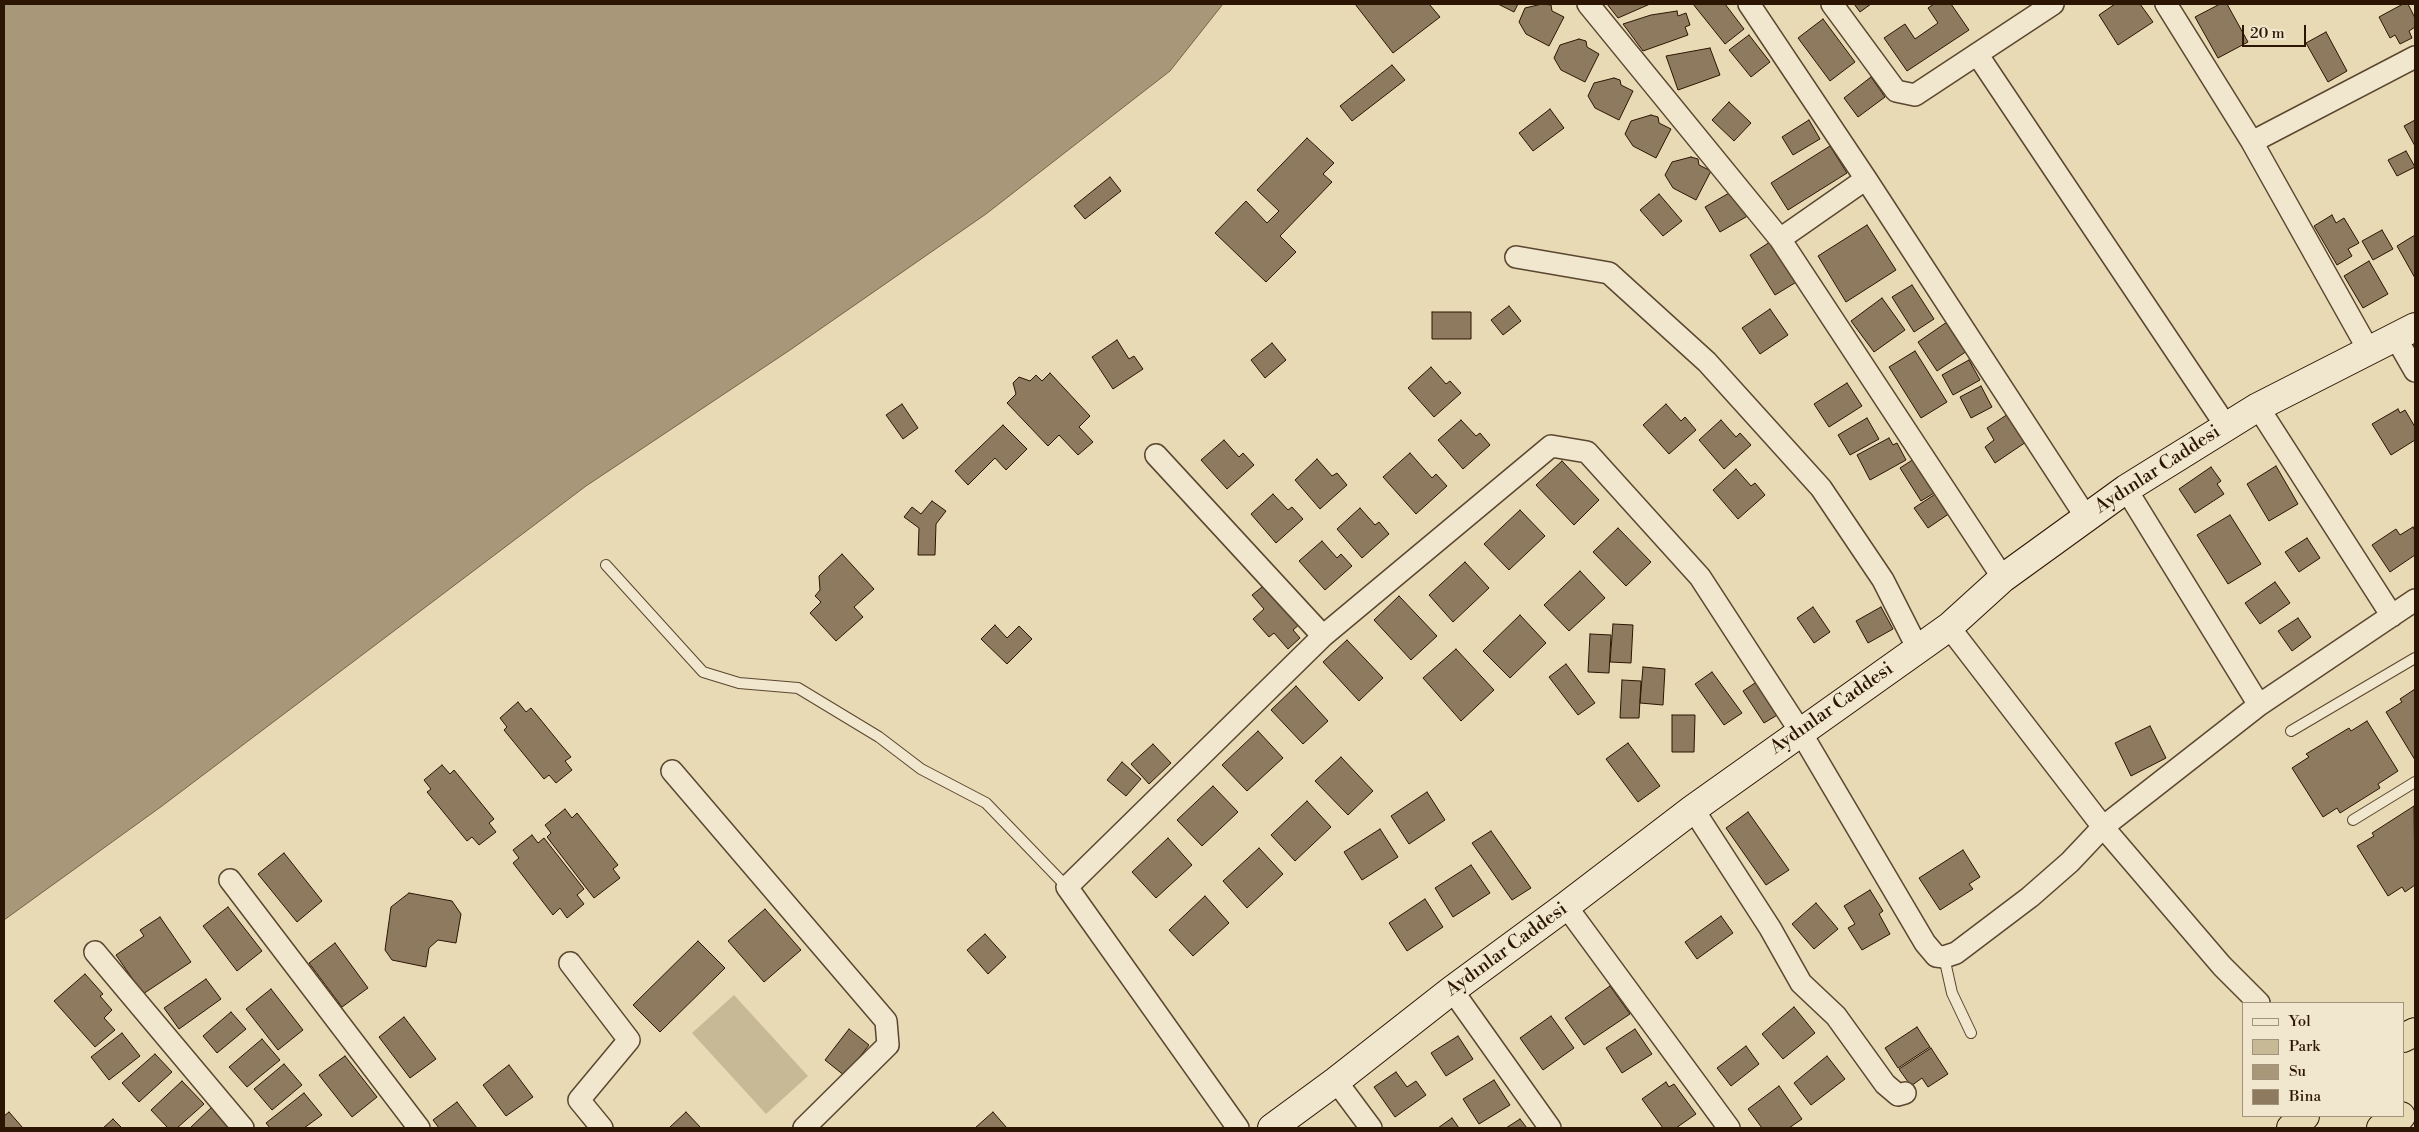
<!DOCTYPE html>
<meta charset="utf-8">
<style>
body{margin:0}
#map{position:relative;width:2419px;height:1132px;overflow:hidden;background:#e8dab4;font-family:"Libre Bodoni",serif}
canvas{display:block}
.frame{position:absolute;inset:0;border:5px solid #2c1503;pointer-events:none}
.legend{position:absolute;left:2242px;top:1002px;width:162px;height:115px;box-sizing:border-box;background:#f0e7ce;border:1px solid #a2937d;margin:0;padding:6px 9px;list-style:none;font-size:15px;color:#2c1503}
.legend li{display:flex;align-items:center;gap:10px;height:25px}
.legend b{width:25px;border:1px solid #a2937d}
.scale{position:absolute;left:2242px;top:25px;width:64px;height:22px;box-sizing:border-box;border:2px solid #2c1503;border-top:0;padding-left:6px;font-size:15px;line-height:18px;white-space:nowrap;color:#2c1503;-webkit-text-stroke:4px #f0e7ce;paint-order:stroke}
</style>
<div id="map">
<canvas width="2419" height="1132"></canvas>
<div class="frame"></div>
<ul class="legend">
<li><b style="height:6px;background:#f0e7ce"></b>Yol</li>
<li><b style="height:14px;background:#c8b996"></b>Park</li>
<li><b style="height:14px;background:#a89778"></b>Su</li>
<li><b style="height:14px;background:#8e7b5f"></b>Bina</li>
</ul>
<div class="scale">20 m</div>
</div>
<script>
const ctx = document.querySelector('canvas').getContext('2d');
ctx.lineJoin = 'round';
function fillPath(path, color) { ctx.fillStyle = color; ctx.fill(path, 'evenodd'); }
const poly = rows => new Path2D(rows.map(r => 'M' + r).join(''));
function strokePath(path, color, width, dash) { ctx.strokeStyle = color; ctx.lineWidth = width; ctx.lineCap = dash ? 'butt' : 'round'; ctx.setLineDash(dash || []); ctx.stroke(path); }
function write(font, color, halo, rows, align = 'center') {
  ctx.font = font + ' "Libre Bodoni",serif'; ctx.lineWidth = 4; ctx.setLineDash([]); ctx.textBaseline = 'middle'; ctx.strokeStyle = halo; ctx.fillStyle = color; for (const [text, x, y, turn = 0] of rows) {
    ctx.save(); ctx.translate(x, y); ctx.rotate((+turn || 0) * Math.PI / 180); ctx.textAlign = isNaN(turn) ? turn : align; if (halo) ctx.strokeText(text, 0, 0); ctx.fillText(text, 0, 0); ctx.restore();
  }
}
fillPath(poly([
 [734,995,808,1076,766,1114,692,1033]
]), '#c8b996');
const water = poly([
 [4,4,1223,4,1170,71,986,214,790,350,586,486,162,806,4,920,4,4]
]);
fillPath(water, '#a89778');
strokePath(water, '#766349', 1);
const building = poly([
 [1355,4,1429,4,1440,17,1393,53,1355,4],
 [1498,4,1518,4,1514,12,1498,4],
 [1542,4,1551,5,1552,11,1564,17,1549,46,1526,34,1519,22,1525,8,1542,4],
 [1607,4,1650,4,1618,18,1607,4],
 [1693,4,1725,4,1744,29,1725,44,1693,4],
 [1854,4,1871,4,1860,12,1854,4],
 [1934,4,1951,4,1969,30,1907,71,1884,38,1905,24,1915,39,1938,23,1928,8,1934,4],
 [2115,4,2140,4,2153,22,2118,45,2099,15,2115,4],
 [2220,4,2227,4,2248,42,2218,58,2195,17,2220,4],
 [2403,4,2408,4,2415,18,2415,27,2409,31,2412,38,2400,44,2395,35,2390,38,2379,17,2403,4],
 [1677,11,1678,16,1686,13,1690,25,1685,27,1688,35,1643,51,1623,24,1651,15,1677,11],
 [1823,19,1855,62,1830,81,1798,38,1823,19],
 [2326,32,2347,71,2328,82,2306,43,2326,32],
 [1749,35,1770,62,1751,77,1729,50,1749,35],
 [1579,39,1586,41,1587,47,1599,54,1585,82,1561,70,1554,58,1560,45,1579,39],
 [1710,48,1720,75,1678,90,1666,56,1710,48],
 [1392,65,1405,80,1352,121,1340,106,1392,65],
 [1871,77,1885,97,1858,117,1844,98,1871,77],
 [1614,78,1620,80,1621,85,1633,91,1619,120,1595,108,1588,96,1594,83,1614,78],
 [1729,102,1751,123,1734,141,1712,120,1729,102],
 [1550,109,1564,128,1533,151,1519,133,1550,109],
 [1651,115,1658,117,1659,123,1671,129,1656,158,1633,146,1625,134,1631,121,1651,115],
 [1809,120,1820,139,1793,155,1782,137,1809,120],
 [2415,120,2415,146,2404,126,2415,120],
 [1307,138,1334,163,1323,174,1332,182,1280,236,1296,252,1266,282,1215,233,1246,201,1267,223,1279,211,1257,190,1307,138],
 [1830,146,1847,173,1788,210,1771,183,1830,146],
 [2406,151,2415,167,2397,176,2388,160,2406,151],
 [1691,157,1698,159,1699,165,1711,171,1696,200,1673,188,1665,175,1672,162,1691,157],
 [1110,177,1121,191,1085,219,1074,206,1110,177],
 [1736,189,1751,214,1720,232,1705,207,1736,189],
 [1659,194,1682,221,1663,236,1640,210,1659,194],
 [2332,215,2336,223,2344,218,2359,243,2348,249,2352,256,2337,265,2314,226,2332,215],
 [1867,225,1896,270,1846,302,1818,256,1867,225],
 [2382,230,2393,249,2373,260,2362,241,2382,230],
 [2415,235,2415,278,2397,246,2415,235],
 [1773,240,1798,281,1775,295,1750,255,1773,240],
 [2369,261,2388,294,2363,308,2344,276,2369,261],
 [1912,285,1934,319,1914,332,1892,297,1912,285],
 [1882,298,1905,330,1874,352,1851,321,1882,298],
 [1509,306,1521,321,1503,335,1491,320,1509,306],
 [1770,309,1788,335,1760,354,1742,328,1770,309],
 [1432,312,1471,312,1471,339,1432,339,1432,312],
 [1947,322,1967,351,1937,371,1918,342,1947,322],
 [1117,340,1129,359,1134,356,1143,369,1113,389,1092,357,1117,340],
 [1272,343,1286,360,1265,378,1251,360,1272,343],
 [1915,351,1947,402,1921,418,1889,367,1915,351],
 [1969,360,1980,380,1953,395,1942,375,1969,360],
 [1431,367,1446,384,1450,381,1461,393,1434,417,1408,388,1431,367],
 [1050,373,1090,416,1079,427,1093,442,1078,455,1059,435,1048,446,1007,403,1016,394,1013,383,1019,377,1030,381,1036,375,1042,381,1050,373],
 [1847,383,1862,406,1829,427,1814,404,1847,383],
 [1981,386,1992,407,1971,418,1960,397,1981,386],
 [902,404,918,428,903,439,886,415,902,404],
 [1666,404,1681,421,1685,417,1696,430,1669,454,1643,425,1666,404],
 [2398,409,2400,413,2405,410,2415,427,2415,440,2391,455,2372,424,2398,409],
 [2008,414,2026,442,1995,463,1985,447,1994,440,1987,428,2008,414],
 [1867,418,1879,439,1850,455,1838,435,1867,418],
 [1461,420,1476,436,1480,433,1490,445,1463,469,1438,440,1461,420],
 [1721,420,1736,437,1740,433,1751,445,1724,469,1699,440,1721,420],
 [1003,425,1027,449,1006,470,995,458,968,485,955,471,1003,425],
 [1889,438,1893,445,1897,443,1906,460,1870,480,1857,455,1889,438],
 [1224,440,1239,457,1243,453,1254,465,1227,489,1201,460,1224,440],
 [1410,453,1432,478,1436,474,1447,486,1416,514,1383,477,1410,453],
 [1917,457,1939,490,1921,501,1900,468,1917,457],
 [1317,459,1332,476,1337,473,1347,485,1320,509,1295,480,1317,459],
 [1562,461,1599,500,1574,525,1536,485,1562,461],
 [2276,466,2298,504,2269,521,2247,484,2276,466],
 [2211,467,2221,481,2217,484,2224,494,2195,513,2179,489,2211,467],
 [1736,469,1751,486,1755,483,1765,495,1738,519,1713,490,1736,469],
 [1940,491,1953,511,1928,528,1914,508,1940,491],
 [1273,494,1288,510,1292,507,1303,519,1276,543,1251,514,1273,494],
 [932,501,946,511,936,524,935,555,918,555,919,528,904,517,912,507,921,514,932,501],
 [1360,508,1375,525,1379,522,1389,534,1362,558,1337,529,1360,508],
 [1520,510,1545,536,1509,570,1484,544,1520,510],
 [2230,515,2261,564,2228,584,2197,535,2230,515],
 [2413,527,2415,531,2415,555,2390,572,2372,545,2396,529,2400,535,2413,527],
 [1618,528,1651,562,1626,586,1593,552,1618,528],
 [2307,538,2320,558,2299,572,2285,552,2307,538],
 [1322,541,1337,558,1341,554,1352,566,1325,590,1299,561,1322,541],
 [842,554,874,589,854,607,863,617,836,641,810,613,821,602,815,596,820,590,819,576,842,554],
 [1465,562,1489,588,1453,622,1429,595,1465,562],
 [1580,571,1605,598,1569,631,1544,605,1580,571],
 [2275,582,2290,603,2260,624,2245,603,2275,582],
 [1267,583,1301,623,1293,630,1300,638,1288,649,1274,633,1269,637,1253,619,1264,609,1252,595,1267,583],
 [1399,596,1437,636,1411,660,1374,620,1399,596],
 [1813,607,1830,632,1814,643,1797,618,1813,607],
 [1881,607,1893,629,1868,643,1856,621,1881,607],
 [1520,615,1546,643,1510,678,1483,651,1520,615],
 [2298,618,2311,637,2292,651,2278,631,2298,618],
 [1613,624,1633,625,1631,663,1610,662,1613,624],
 [995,625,1007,638,1019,626,1032,639,1007,664,981,639,995,625],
 [1590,634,1611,635,1609,673,1588,672,1590,634],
 [1347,640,1383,678,1359,701,1323,662,1347,640],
 [1456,649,1494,690,1461,721,1423,678,1456,649],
 [1566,664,1595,703,1578,715,1549,677,1566,664],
 [1643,667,1665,669,1663,705,1640,703,1643,667],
 [1712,672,1742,713,1724,725,1695,684,1712,672],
 [1622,680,1641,681,1639,718,1620,718,1622,680],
 [1758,681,1779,714,1764,723,1743,691,1758,681],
 [1296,686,1328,721,1303,744,1271,710,1296,686],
 [2415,689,2415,760,2386,712,2402,702,2400,699,2415,689],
 [518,702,526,712,531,708,571,757,565,761,572,770,556,783,549,775,544,779,504,730,507,727,500,718,518,702],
 [1672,715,1695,715,1694,752,1672,752,1672,715],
 [2367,721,2398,771,2378,784,2380,788,2340,813,2337,808,2323,817,2292,768,2309,757,2306,754,2349,728,2351,731,2367,721],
 [2150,726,2166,758,2131,776,2115,743,2150,726],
 [1258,731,1283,758,1247,791,1222,765,1258,731],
 [1628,743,1660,786,1638,802,1606,759,1628,743],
 [1153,744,1171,763,1149,784,1131,764,1153,744],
 [1341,757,1373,791,1348,815,1315,781,1341,757],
 [1122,762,1141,779,1126,796,1107,780,1122,762],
 [442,765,450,774,454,770,494,819,489,823,496,832,479,845,472,837,467,841,427,792,431,789,424,780,442,765],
 [1213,786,1238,812,1202,846,1177,820,1213,786],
 [1427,792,1445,820,1409,844,1391,816,1427,792],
 [1307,801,1331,827,1295,861,1271,835,1307,801],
 [2414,806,2415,885,2405,892,2402,887,2388,896,2357,846,2374,836,2372,833,2414,806],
 [565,809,572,818,577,813,618,865,613,869,620,878,594,898,547,837,551,833,545,825,565,809],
 [1748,812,1789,870,1766,885,1726,828,1748,812],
 [1380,829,1398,857,1362,880,1344,852,1380,829],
 [1491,831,1531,888,1512,900,1472,843,1491,831],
 [532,835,538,843,544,838,584,889,577,895,584,904,567,918,560,908,553,915,513,863,519,858,513,850,532,835],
 [1168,838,1192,865,1156,898,1132,872,1168,838],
 [1259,848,1283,874,1247,908,1223,881,1259,848],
 [1963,850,1980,877,1969,884,1973,889,1940,910,1919,878,1963,850],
 [284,853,322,901,297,922,258,874,284,853],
 [1471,865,1490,893,1453,917,1435,888,1471,865],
 [1870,890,1883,911,1879,914,1890,934,1862,950,1848,928,1855,924,1844,906,1870,890],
 [409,893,452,901,461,914,456,943,438,940,429,948,426,967,392,960,385,950,391,907,409,893],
 [1205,896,1229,923,1193,956,1169,930,1205,896],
 [1425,899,1443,927,1407,951,1389,923,1425,899],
 [1816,903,1838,929,1814,949,1792,924,1816,903],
 [228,907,262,951,237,971,203,926,228,907],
 [765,909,801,950,764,982,728,941,765,909],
 [1721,916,1733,933,1697,959,1685,942,1721,916],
 [160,917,191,962,143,994,116,955,144,936,140,930,160,917],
 [985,934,1006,957,988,974,967,950,985,934],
 [698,941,725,968,660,1032,633,1005,698,941],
 [335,943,368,988,342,1007,309,963,335,943],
 [85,974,103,994,100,996,112,1010,104,1018,115,1030,95,1047,54,1001,85,974],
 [206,979,221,999,179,1029,164,1008,206,979],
 [1610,986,1630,1014,1584,1045,1565,1018,1610,986],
 [271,989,303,1030,278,1050,246,1009,271,989],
 [1794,1007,1815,1033,1783,1059,1762,1034,1794,1007],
 [231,1012,246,1029,217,1053,203,1036,231,1012],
 [1551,1016,1574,1048,1543,1070,1520,1038,1551,1016],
 [404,1017,436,1059,410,1078,379,1037,404,1017],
 [1917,1027,1930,1047,1898,1068,1885,1048,1917,1027],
 [849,1029,869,1045,845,1076,825,1060,849,1029],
 [1635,1029,1652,1054,1622,1073,1606,1048,1635,1029],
 [122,1033,140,1056,109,1080,91,1057,122,1033],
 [1458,1036,1473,1059,1446,1076,1431,1053,1458,1036],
 [262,1039,280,1060,247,1087,229,1067,262,1039],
 [1746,1046,1759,1064,1731,1086,1717,1068,1746,1046],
 [1931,1048,1948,1074,1928,1087,1922,1078,1911,1086,1899,1069,1931,1048],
 [155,1054,172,1072,139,1102,122,1083,155,1054],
 [345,1056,377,1097,352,1117,319,1075,345,1056],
 [1827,1056,1845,1079,1811,1105,1794,1083,1827,1056],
 [284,1064,302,1085,272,1110,254,1089,284,1064],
 [509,1065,533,1097,506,1116,483,1085,509,1065],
 [1396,1072,1407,1087,1416,1081,1426,1095,1395,1117,1374,1087,1396,1072],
 [1494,1080,1510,1105,1479,1124,1463,1099,1494,1080],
 [182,1081,204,1104,177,1128,168,1128,151,1110,182,1081],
 [1666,1082,1669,1087,1674,1084,1696,1114,1676,1128,1663,1128,1642,1099,1666,1082],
 [1779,1086,1802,1119,1789,1128,1762,1128,1748,1109,1779,1086],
 [304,1093,322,1115,304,1128,270,1128,266,1123,304,1093],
 [457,1102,477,1128,439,1128,433,1120,457,1102],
 [212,1107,233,1128,190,1128,212,1107],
 [9,1112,23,1128,4,1128,4,1116,9,1112],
 [686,1112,701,1128,669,1128,686,1112],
 [993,1112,1007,1128,975,1128,993,1112],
 [1452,1118,1459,1128,1438,1128,1452,1118],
 [113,1119,122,1128,103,1128,113,1119],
 [1520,1119,1527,1128,1506,1128,1520,1119]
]);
fillPath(building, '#8e7b5f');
strokePath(building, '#2c1503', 1);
const lane = poly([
 [606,565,703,672,739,683,798,688,879,737,921,769,986,803,1067,887],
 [2291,731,2415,658],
 [2353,820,2415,782],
 [1944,957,1952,993,1971,1033]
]);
const street = poly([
 [1588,4,1780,239,1866,179],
 [1749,4,1866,179,2086,517],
 [1832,4,1896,91,1915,95,2053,4],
 [2166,4,2252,142,2368,349],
 [1977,54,2226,426],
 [2252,142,2415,57],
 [1780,239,2003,578],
 [1516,257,1609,273,1707,362,1821,488,1883,580,1918,649],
 [2396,338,2415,371],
 [2258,407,2392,616],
 [1156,455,1323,636],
 [2126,489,2259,705],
 [1949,627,2103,827,2222,966,2259,1003],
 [672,771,886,1021,888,1045,804,1128],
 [1693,809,1770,928,1801,983,1836,1016,1885,1084,1898,1095,1905,1093],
 [230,880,419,1128],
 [1566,906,1729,1128],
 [95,952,243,1128],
 [570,963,629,1040,579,1100,602,1128],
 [1452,990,1550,1128],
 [1336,1081,1371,1128],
 [1238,1128,1067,887,1323,636,1551,446,1587,452,1700,577,1800,731,1925,943,1936,956,1944,957,1956,953,2030,897,2070,862,2103,827,2259,705,2415,600]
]);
const secondary = poly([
 [1272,1128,1336,1081,1452,990,1566,906,1693,809,1949,627,2003,578,2126,489,2258,407,2415,327]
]);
const highway = poly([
 [2403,1038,2415,1032],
 [2291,1128,2305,1116],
 [2381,1128,2401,1116]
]);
strokePath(lane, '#5b462f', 12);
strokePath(street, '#5b462f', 24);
strokePath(secondary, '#2c1503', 30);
strokePath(highway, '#2c1503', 30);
strokePath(lane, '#f0e7ce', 10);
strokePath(street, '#f0e7ce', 21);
strokePath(secondary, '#f0e7ce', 28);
strokePath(highway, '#e8dab4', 28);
write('19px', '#2c1503', '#f0e7ce', [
 ["Aydınlar Caddesi",2158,470,-33],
 ["Aydınlar Caddesi",1832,709,-35],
 ["Aydınlar Caddesi",1507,950,-36]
]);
</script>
